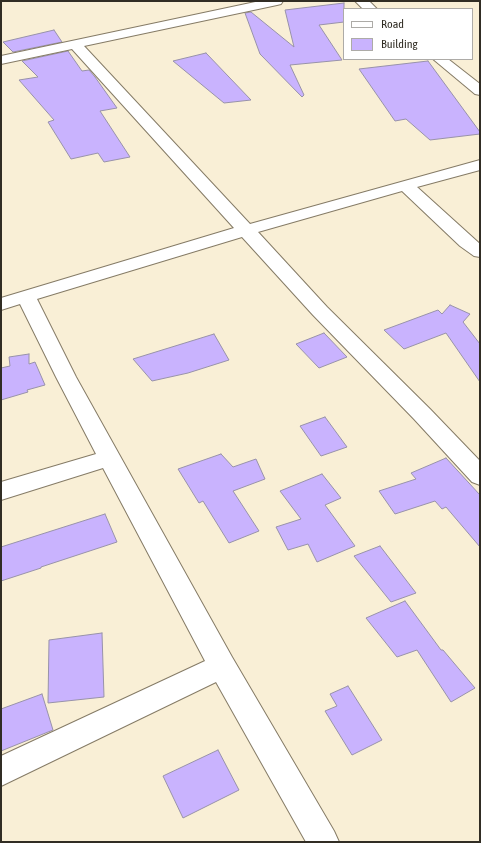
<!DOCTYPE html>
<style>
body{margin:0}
#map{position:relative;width:481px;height:843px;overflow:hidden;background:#f9efd6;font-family:"Asap Condensed",sans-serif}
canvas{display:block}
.frame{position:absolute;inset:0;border:2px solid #312d24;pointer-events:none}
.legend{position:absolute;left:343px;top:8px;width:130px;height:52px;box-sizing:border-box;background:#fff;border:1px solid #adaba7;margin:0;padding:5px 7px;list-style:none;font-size:12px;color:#312d24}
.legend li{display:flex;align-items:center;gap:8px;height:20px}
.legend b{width:20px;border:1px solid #adaba7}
</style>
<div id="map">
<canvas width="481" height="843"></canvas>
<div class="frame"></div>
<ul class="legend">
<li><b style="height:5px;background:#fff"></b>Road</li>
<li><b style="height:11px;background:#c9b3fe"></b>Building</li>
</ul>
</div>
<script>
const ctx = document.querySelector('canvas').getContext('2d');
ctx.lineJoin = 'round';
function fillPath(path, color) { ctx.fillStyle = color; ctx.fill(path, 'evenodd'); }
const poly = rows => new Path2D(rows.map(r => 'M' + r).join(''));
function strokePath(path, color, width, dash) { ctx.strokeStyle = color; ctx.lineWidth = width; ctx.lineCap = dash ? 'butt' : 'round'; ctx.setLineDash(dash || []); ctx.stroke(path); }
const building = poly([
 [344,3,344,22,319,25,342,60,290,65,304,95,302,97,260,54,245,13,251,12,294,47,285,10,344,3],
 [54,30,62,42,13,52,3,42,54,30],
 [68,51,82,71,89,70,95,77,117,108,100,111,130,157,104,162,98,153,71,159,48,122,54,120,19,80,38,77,22,61,68,51],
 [206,53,251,100,224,103,173,61,206,53],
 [428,61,480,132,480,134,430,140,406,119,395,121,359,69,428,61],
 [450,305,470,314,463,322,480,344,480,382,446,333,404,349,384,330,438,310,442,314,450,305],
 [324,333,347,357,319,368,296,344,324,333],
 [214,334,229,360,188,373,152,381,133,359,214,334],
 [29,354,29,364,35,362,45,385,27,390,28,392,1,400,1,368,10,366,9,357,29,354],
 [325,417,347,447,321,456,300,426,325,417],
 [221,454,233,467,256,459,265,479,233,491,259,531,229,543,203,501,199,503,178,469,221,454],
 [446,458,480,495,480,547,446,507,442,509,435,501,395,514,379,491,416,479,411,473,446,458],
 [322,474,341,498,325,505,355,546,317,562,308,544,288,550,276,527,301,519,280,491,322,474],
 [105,514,117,542,41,567,41,568,1,581,1,547,105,514],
 [380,546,416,593,391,602,354,556,380,546],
 [405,601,441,650,443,650,475,688,451,702,417,650,397,657,366,618,405,601],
 [102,633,104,697,48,703,49,640,102,633],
 [348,686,382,740,352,755,325,711,337,706,330,694,348,686],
 [42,694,53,730,1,751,1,709,42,694],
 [218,750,239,790,183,818,163,776,218,750]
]);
fillPath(building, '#c9b3fe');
strokePath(building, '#9892a9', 1);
const minor = poly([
 [260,1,283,1,281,4,277,5,84,46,250,224,480,160,480,170,417,187,480,244,480,257,474,256,460,246,402,191,258,232,327,307,430,409,480,461,480,485,472,482,414,419,313,315,242,237,37,299,76,377,232,657,334,831,339,842,306,842,216,682,1,786,1,756,205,661,103,468,1,500,1,482,96,454,56,377,20,304,1,310,1,298,234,228,72,49,1,64,1,56,260,1],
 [355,1,369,1,377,9,363,9,355,1],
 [433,59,448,59,480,84,480,95,475,94,433,59]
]);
strokePath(minor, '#857b66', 2);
fillPath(minor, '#fff');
</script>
